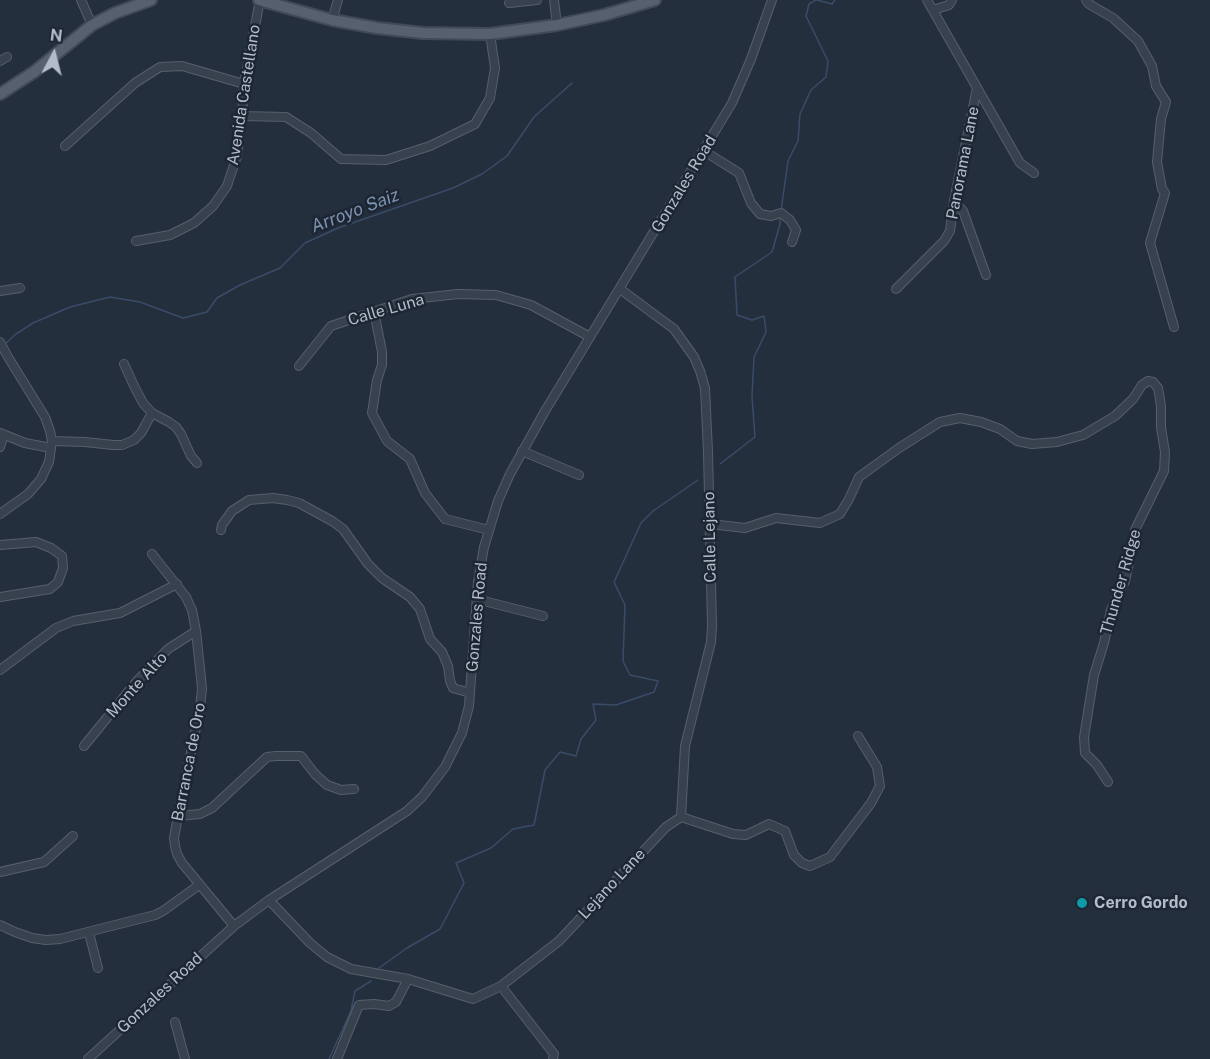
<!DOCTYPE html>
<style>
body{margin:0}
#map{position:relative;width:1210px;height:1059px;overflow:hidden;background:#242f3e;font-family:"Public Sans",sans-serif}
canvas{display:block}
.north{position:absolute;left:24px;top:24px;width:60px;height:60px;-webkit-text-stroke:4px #1d2633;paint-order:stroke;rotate:7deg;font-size:16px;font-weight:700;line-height:24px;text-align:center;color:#b4bcc9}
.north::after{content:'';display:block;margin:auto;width:21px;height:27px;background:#b4bcc9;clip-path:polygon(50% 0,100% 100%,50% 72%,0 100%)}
</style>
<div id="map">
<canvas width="1210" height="1059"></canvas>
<div class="north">N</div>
</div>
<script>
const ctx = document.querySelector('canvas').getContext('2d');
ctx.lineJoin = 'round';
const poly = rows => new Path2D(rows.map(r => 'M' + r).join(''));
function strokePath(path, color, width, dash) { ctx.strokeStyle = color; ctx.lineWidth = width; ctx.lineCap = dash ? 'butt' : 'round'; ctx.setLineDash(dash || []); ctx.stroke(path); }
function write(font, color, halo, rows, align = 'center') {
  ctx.font = font + ' "Public Sans",sans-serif'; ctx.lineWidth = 5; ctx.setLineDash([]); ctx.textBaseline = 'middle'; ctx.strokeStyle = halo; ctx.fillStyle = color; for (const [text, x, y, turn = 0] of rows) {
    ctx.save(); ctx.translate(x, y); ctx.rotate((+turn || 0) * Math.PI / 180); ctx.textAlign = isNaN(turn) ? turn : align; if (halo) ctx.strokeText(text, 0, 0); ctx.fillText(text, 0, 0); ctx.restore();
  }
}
strokePath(poly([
 [817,0,832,4,835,0],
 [781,211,788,161,798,141,800,114,811,90,826,77,828,61,806,16,809,4,816,0],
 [5,344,16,334,33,323,70,307,110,297,140,302,183,318,207,312,217,298,240,285,280,268,305,243,338,228,453,188,482,174,507,156,534,117,572,83],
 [720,464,755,437,752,397,754,357,766,332,764,316,752,320,737,315,735,277,772,252,780,224,780,216],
 [379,968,407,948,440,929,464,883,456,863,491,848,513,829,534,825,545,770,560,752,576,756,581,739,596,720,593,704,616,705,654,692,658,681,630,675,623,661,625,605,614,582,641,523,653,511,698,480],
 [329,1059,351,1011,355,991,371,981]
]), '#394c67', 1.5);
const minor = poly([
 [81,0,92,25],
 [554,0,557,25],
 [927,0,1020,163,1034,173],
 [1086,0,1089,4,1113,18,1138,41,1152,66,1156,86,1166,102,1161,119,1157,162,1162,189,1165,193,1150,243,1174,327],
 [509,3,537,0],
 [933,10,949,5,952,0],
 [332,20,338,0],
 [0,61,7,57],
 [242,116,286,117,311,133,341,159,386,160,430,146,475,124,490,98,495,68,490,34],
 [65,146,135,83,160,67,182,66,244,84],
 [704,151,739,173,751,203,760,214,771,216,781,213,790,220,796,230,792,242],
 [954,201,963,211,986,275],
 [136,241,170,235,194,223,213,206,227,186,237,156,242,116,244,84,260,0],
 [620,289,674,329,694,357,700,371,705,388,708,452,712,626,711,642,685,746,681,817],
 [896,289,944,241,950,231,954,201,977,88],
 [0,291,20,288],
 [374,311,382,352,382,365,377,380,372,413,387,441,410,459,425,493,445,519,489,530],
 [0,342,8,357,45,417,50,431,52,441,49,462,41,479,28,494,0,514],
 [124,364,135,388,143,403,152,413,169,422,176,427,181,434,191,456,197,463],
 [299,366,331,326,412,299,458,294,496,295,531,305,590,337],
 [0,433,25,443,51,448],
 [52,441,85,442,113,445,122,445,134,440,141,433,152,413],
 [0,447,4,435],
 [522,451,579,475],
 [710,524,745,528,776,518,820,523,840,514,849,499,859,477,899,448,940,422,960,418,981,422,1000,429,1017,441,1032,444,1057,442,1083,435,1115,416,1133,399,1142,385,1148,381,1153,382,1158,388,1161,406,1161,428,1165,452,1164,471,1135,530,1129,563,1125,581,1111,610,1104,643,1094,675,1084,737,1085,753,1097,765,1108,782],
 [221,530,222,525,232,511,249,500,273,498,287,500,299,503,332,521,343,529,368,564,382,578,410,597,420,609,430,639,442,652,448,666,450,681,453,688,470,693],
 [0,545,36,542,51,548,62,556,63,568,58,582,50,589,0,597],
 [152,554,186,597,192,610,196,631,201,678,202,689,200,708,178,816,174,838,175,846,177,854,182,863,234,926],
 [476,599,543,616],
 [0,670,56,628,73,621,120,613,177,584],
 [84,746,137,681,168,649,196,631],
 [178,816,200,814,212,808,267,757,276,756,301,756,315,774,327,785,341,790,354,789],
 [0,872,44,862,73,836],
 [269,900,310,943,327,957,351,969,408,979,473,999,501,986,559,941,666,827,681,817,733,834,746,835,769,824,785,831,794,855,802,863,810,866,830,857,871,803,880,786,877,767,858,736],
 [0,925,15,932,32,938,46,940,60,939,155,915,163,911,199,885],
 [89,933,98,968],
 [501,986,554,1054,553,1059],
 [175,1022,185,1059],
 [88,1059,234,926,269,900,407,811,422,797,445,767,462,733,469,706,478,582,484,547,498,501,510,474,545,411,732,103,751,59,772,0],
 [337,1059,359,1005,374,1004,389,1006,396,1002,408,979]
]);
const major = poly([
 [259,0,332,20,377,28,423,33,490,34,557,25,604,15,655,0],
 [0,94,34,72,92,25,115,13,151,0]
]);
strokePath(minor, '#565f6c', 10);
strokePath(major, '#414a57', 14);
strokePath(minor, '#38414e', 8);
strokePath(major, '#56606e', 10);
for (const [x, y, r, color] of [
 [1082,903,6,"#0f9aa8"]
]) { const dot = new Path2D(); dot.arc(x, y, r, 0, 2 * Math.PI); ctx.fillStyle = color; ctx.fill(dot); strokePath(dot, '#1d2633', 2); }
write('16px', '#b4bcc9', '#1d2633', [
 ["Avenida Castellano",244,95,-81],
 ["Panorama Lane",963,163,-79],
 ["Gonzales Road",684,184,-59],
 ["Calle Luna",386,310,-16],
 ["Calle Lejano",710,537,-91],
 ["Thunder Ridge",1121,582,-74],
 ["Gonzales Road",477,617,-85],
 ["Monte Alto",137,685,-48],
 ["Barranca de Oro",189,762,-79],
 ["Lejano Lane",612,884,-47],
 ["Gonzales Road",160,993,-43]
]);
write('bold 16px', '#b4bcc9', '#1d2633', [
 ["Cerro Gordo",1094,903]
], 'left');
write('italic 18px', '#7c92b1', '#1d2633', [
 ["Arroyo Saiz",355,211,-21]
]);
</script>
